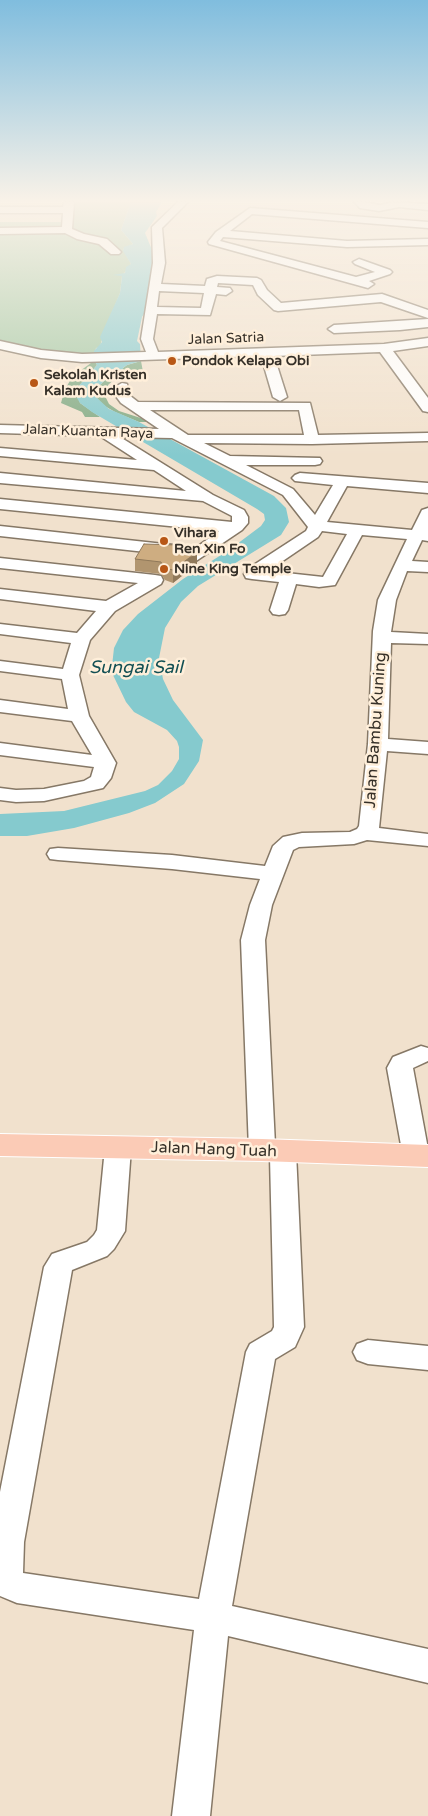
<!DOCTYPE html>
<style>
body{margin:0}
canvas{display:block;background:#f1e1cd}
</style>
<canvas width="428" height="1816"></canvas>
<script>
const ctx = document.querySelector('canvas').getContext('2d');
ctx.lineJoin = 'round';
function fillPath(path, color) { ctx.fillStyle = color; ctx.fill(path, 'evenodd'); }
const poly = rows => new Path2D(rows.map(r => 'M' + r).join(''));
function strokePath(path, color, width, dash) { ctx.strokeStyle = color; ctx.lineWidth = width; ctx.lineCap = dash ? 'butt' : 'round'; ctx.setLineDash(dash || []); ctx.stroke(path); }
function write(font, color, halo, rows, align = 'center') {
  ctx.font = font + ' "Varela Round",sans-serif'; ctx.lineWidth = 5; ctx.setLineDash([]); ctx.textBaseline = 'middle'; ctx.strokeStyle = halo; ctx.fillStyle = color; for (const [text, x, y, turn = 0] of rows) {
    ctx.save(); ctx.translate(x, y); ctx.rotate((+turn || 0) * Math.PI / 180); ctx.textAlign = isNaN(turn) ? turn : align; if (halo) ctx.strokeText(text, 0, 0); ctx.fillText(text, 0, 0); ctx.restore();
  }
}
fillPath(poly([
 [75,202,131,202,121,230,133,244,123,249,131,264,122,276,120,293,103,335,100,347,96,348,94,355,72,354,48,352,0,342,0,222,72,222]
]), '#a2c8a4');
fillPath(poly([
 [75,360,94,360,97,365,78,387,77,393,80,403,100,417,85,417,82,412,61,403,65,389,73,376,91,363],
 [141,361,143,372,138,372,138,375,117,377,108,385,105,396,109,404,119,411,153,422,139,422,115,412,103,405,96,397,97,388,106,379,122,372,123,368,127,365]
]), '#83ab85');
fillPath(poly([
 [131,202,162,202,156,212,157,216,145,233,155,257,149,306,142,317,137,341,140,344,141,361,127,365,123,368,123,372,106,379,97,388,96,397,109,409,139,422,274,496,286,508,289,522,281,535,198,586,181,602,165,628,159,658,163,679,173,700,203,740,199,761,184,784,155,803,129,813,74,828,27,836,0,836,0,814,64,811,145,791,158,785,172,771,179,759,179,747,177,741,167,730,134,712,126,702,113,675,112,666,114,648,123,630,138,614,183,579,229,550,261,526,265,520,264,514,257,509,92,412,80,403,77,398,78,387,97,365,94,360,94,351,102,342,100,337,120,293,122,276,113,275,125,273,126,267,131,264,123,251,124,247,133,244,121,230]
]), '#85cace');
const minor = poly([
 [64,202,74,202,72,229,84,234,107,239,119,250,121,252,119,254,111,254,99,244,77,239,65,233,0,234,0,228,62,227,63,213,0,213,0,207,63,207,64,202],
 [178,202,188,202,162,228,165,263,161,284,205,286,207,279,217,276,257,278,261,280,267,290,281,303,382,294,428,310,428,318,381,302,278,311,274,310,258,295,253,285,218,283,217,287,230,288,232,291,226,295,216,294,210,315,157,314,153,339,158,352,384,344,428,338,428,346,393,351,428,398,428,412,423,411,380,352,274,356,287,397,280,401,273,397,261,356,82,362,41,358,0,349,0,341,41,350,82,354,146,352,141,339,153,263,152,227,178,202],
 [159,291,204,293,201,308,157,307,159,291],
 [354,202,365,202,379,205,391,203,390,202,428,204,428,210,399,207,379,211,360,208,354,202],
 [250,208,428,222,428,228,252,214,230,231,347,241,428,239,428,245,347,247,223,237,220,241,356,277,375,272,355,264,353,262,359,259,390,270,392,272,390,274,369,281,374,284,368,288,209,244,208,242,216,232,250,208],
 [428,319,428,327,400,330,334,333,328,329,334,325,428,319],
 [122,383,127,384,129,395,138,402,310,403,318,435,428,433,428,441,312,444,204,443,230,456,320,458,322,461,320,464,315,465,246,465,293,489,315,515,333,485,295,481,292,478,295,475,300,473,428,483,428,493,347,486,327,522,412,530,422,510,428,508,428,541,422,540,412,561,428,562,428,572,407,571,396,600,391,632,428,634,428,644,391,643,388,739,428,742,428,754,387,751,379,828,428,834,428,846,367,840,354,844,299,847,293,850,272,905,265,940,275,1145,283,1143,292,1145,296,1152,304,1327,295,1347,275,1359,232,1606,428,1649,428,1683,228,1636,210,1816,172,1816,194,1630,17,1603,0,1596,0,1492,44,1267,52,1254,87,1242,94,1235,97,1230,105,1148,109,1141,118,1139,127,1141,131,1148,125,1231,114,1249,107,1256,72,1270,24,1542,23,1573,199,1599,246,1352,250,1344,272,1331,274,1327,270,1157,262,1159,253,1157,249,1150,241,940,250,905,260,879,172,869,58,860,50,859,47,854,50,849,58,848,172,855,265,866,273,846,283,837,302,833,350,832,357,829,359,826,368,744,373,631,378,600,407,539,362,535,335,585,319,587,296,584,288,610,285,614,279,615,273,614,270,610,279,582,252,579,246,578,244,574,246,570,306,531,308,527,283,495,172,438,120,437,213,495,244,510,248,517,248,523,242,530,193,563,187,565,181,563,179,560,219,531,0,509,0,499,232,522,232,516,203,501,0,483,0,473,186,491,154,470,0,456,0,448,137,460,100,436,0,433,0,425,159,429,121,403,115,395,115,387,122,383],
 [150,410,299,410,304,435,188,435,150,410],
 [322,531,347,534,323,577,268,571,318,537,322,531],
 [0,526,173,545,179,547,181,550,179,553,173,555,0,536,0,526],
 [0,558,155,575,161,576,163,580,161,584,115,611,90,640,79,675,89,716,116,763,111,778,103,788,44,801,16,802,0,800,0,788,16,790,44,789,84,781,91,777,94,767,0,755,0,743,92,755,72,721,0,712,0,700,68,709,62,679,0,671,0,661,63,669,71,643,0,634,0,624,77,633,96,611,0,599,0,589,106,601,138,583,0,568,0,558],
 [421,1046,428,1048,428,1061,413,1068,428,1149,428,1158,425,1163,416,1165,407,1163,403,1156,387,1068,393,1057,421,1046],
 [368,1340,428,1346,428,1370,368,1364,357,1360,353,1352,357,1344,368,1340]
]);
const major = poly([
 [0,1134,262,1139,428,1145,428,1167,262,1161,0,1156,0,1134]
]);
strokePath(minor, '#867866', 3);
strokePath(major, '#fff', 2);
fillPath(minor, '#fff');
fillPath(major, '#fbcbb6');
fillPath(poly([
 [178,545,179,550,180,553,197,564,173,583,165,580,161,574,135,571,135,559]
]), '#b1956f');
fillPath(poly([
 [197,552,197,564,173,583,173,570]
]), '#90795a');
const building = poly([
 [144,544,178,545,177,548,180,553,187,555,197,552,173,570,164,568,161,562,135,559,144,544]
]);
fillPath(building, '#cead81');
strokePath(building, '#90795a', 1);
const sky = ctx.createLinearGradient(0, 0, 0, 456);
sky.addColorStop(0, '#80bdde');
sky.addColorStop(0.44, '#f9f2e8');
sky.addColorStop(1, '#f9f2e800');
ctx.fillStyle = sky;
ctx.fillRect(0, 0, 428, 456);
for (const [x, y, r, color] of [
 [172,361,5,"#b85716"],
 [34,383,5,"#b85716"],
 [164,541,5,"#b85716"],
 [164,569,5,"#b85716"]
]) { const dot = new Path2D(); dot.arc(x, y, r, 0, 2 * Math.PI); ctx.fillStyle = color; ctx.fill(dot); strokePath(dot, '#ffefda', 2); }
write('14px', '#363028', '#ffefda', [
 ["Jalan Satria",226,339,-2],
 ["Jalan Kuantan Raya",88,432,2]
]);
write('bold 14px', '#363028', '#ffefda', [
 ["Pondok Kelapa Obi",182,361],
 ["Sekolah Kristen",44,375],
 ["Kalam Kudus",44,391],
 ["Vihara",174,533],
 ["Ren Xin Fo",174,549],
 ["Nine King Temple",174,569]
], 'left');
write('16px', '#363028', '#ffefda', [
 ["Jalan Bambu Kuning",376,730,-86],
 ["Jalan Hang Tuah",214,1150,2]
]);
write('italic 18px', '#124f53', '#ffefda', [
 ["Sungai Sail",136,668]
]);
</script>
